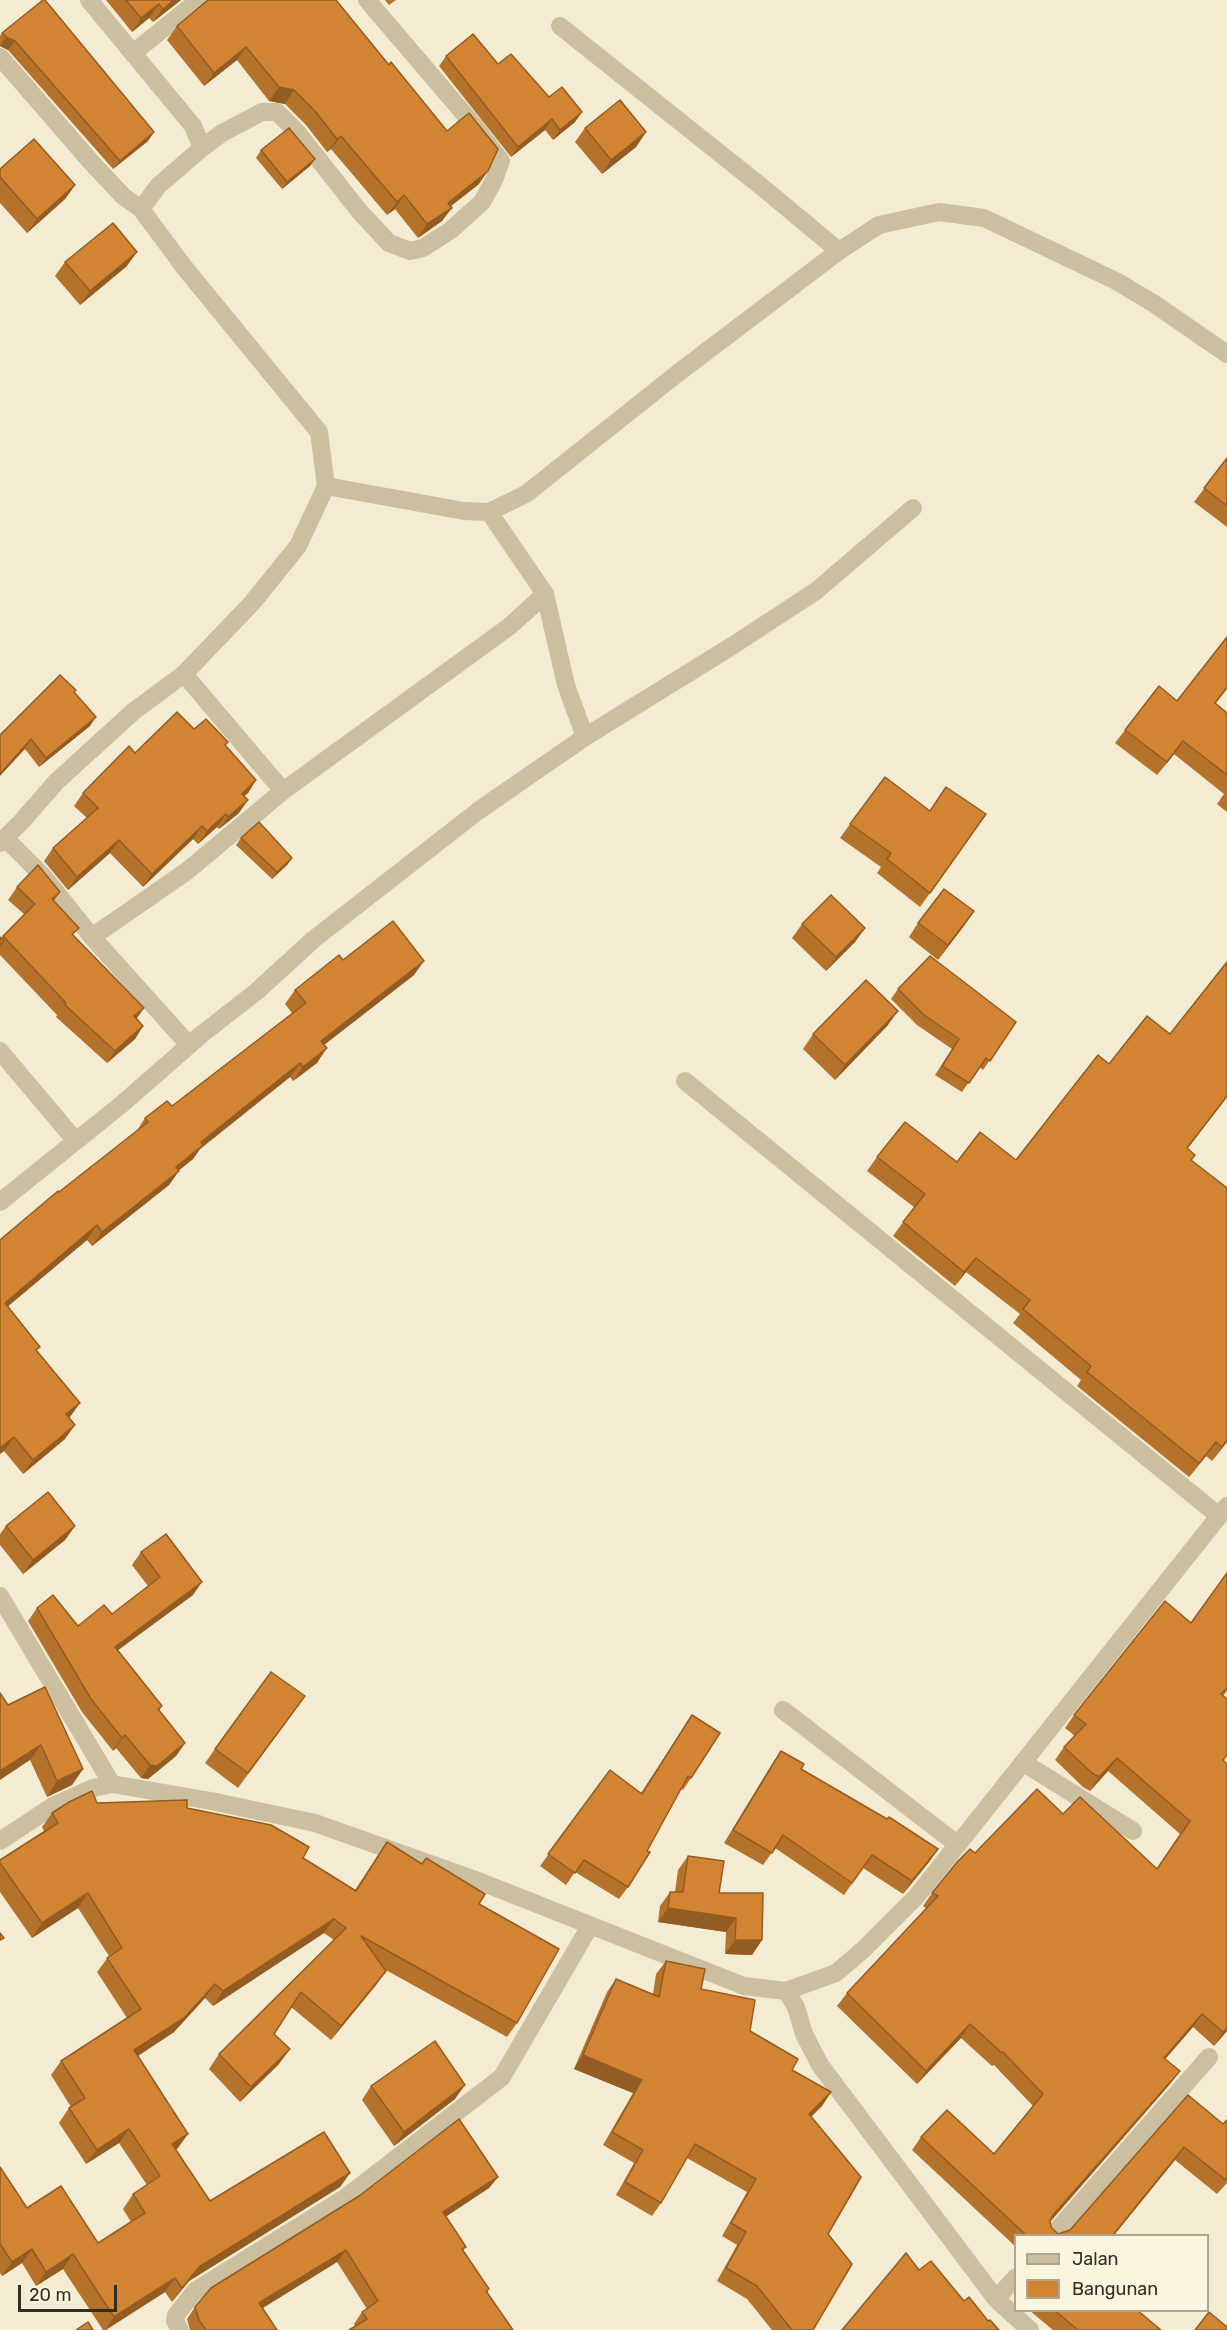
<!DOCTYPE html>
<style>
body{margin:0}
#map{position:relative;width:1227px;height:2330px;overflow:hidden;background:#f3ecd3;font-family:Rubik,sans-serif}
canvas{display:block}
.legend{position:absolute;left:1014px;top:2234px;width:195px;height:78px;box-sizing:border-box;background:#faf5df;border:2px solid #aba594;margin:0;padding:8px 10px;list-style:none;font-size:18px;color:#342d23}
.legend li{display:flex;align-items:center;gap:12px;height:30px}
.legend b{width:30px;border:2px solid #aba594}
.scale{position:absolute;left:18px;top:2285px;width:99px;height:27px;box-sizing:border-box;border:3px solid #342d23;border-top:0;padding-left:8px;font-size:18px;line-height:21px;white-space:nowrap;color:#342d23;-webkit-text-stroke:4px #faf5df;paint-order:stroke}
</style>
<div id="map">
<canvas width="1227" height="2330"></canvas>
<ul class="legend">
<li><b style="height:8px;background:#cbbf9f"></b>Jalan</li>
<li><b style="height:16px;background:#d28432"></b>Bangunan</li>
</ul>
<div class="scale">20 m</div>
</div>
<script>
const ctx = document.querySelector('canvas').getContext('2d');
ctx.lineJoin = 'round';
const poly = rows => new Path2D(rows.map(r => 'M' + r).join(''));
function strokePath(path, color, width, dash) { ctx.strokeStyle = color; ctx.lineWidth = width; ctx.lineCap = dash ? 'butt' : 'round'; ctx.setLineDash(dash || []); ctx.stroke(path); }
function fillPath(path, color) { ctx.fillStyle = color; ctx.fill(path, 'evenodd'); }
strokePath(poly([
 [560,26,762,187,839,251],
 [133,53,199,0],
 [0,57,92,163,123,196,141,209],
 [202,148,222,133,262,112,277,112,297,132,360,212,389,243,410,251,423,248,451,230,482,202,494,180,501,161,472,123,367,0],
 [326,486,464,511,489,512,526,494,678,373,839,251,879,225,939,212,984,218,1116,281,1153,303,1227,354],
 [489,512,545,594,566,685,585,737],
 [184,674,283,791],
 [5,838,44,877,92,937,187,871,283,791,510,626,545,594],
 [0,843,22,821,57,781,134,711,184,674,252,603,298,546,326,486,319,432,184,267,141,209,158,186,202,148,193,126,89,0],
 [92,937,189,1045],
 [0,1051,75,1140],
 [685,1081,1219,1516],
 [0,1202,122,1104,202,1034,256,992,314,939,478,811,585,737,732,646,816,591,913,508],
 [0,1596,112,1784],
 [783,1710,958,1845],
 [1024,1763,1133,1831],
 [0,1841,53,1806,93,1788,112,1784,211,1801,315,1823,481,1882,744,1986,786,1991,836,1973,864,1949,916,1897,1227,1506],
 [786,1991,796,2007,804,2034,820,2065,996,2299,1030,2330],
 [1052,2236,1209,2057],
 [996,2299,1016,2277],
 [180,2330,175,2321,176,2315,195,2291,345,2198,502,2077,590,1926]
]), '#cbbf9f', 18);
fillPath(poly([
 [43,0,148,141,113,169,8,50,0,46,0,36,2,33],
 [106,0,181,0,153,22,149,18,132,32],
 [208,0,479,184,451,206,442,221,418,238,395,209,387,215,331,149,327,152,306,125,285,104,269,101,237,60,204,86,167,40,177,26],
 [385,0,396,0,389,5],
 [446,56,498,64,549,97,582,112,575,122,553,140,545,130,511,157,439,66],
 [585,128,646,132,636,147,602,174,575,142],
 [261,150,315,159,310,166,282,189,256,158],
 [0,169,75,185,65,199,27,233,0,203],
 [65,262,127,266,80,305,55,276],
 [1227,458,1227,527,1194,502],
 [1227,637,1227,689,1215,704,1227,713,1227,812,1217,804,1224,794,1174,754,1157,775,1115,743,1125,730,1177,701],
 [74,692,90,726,39,767,25,749,0,735],
 [194,729,256,780,248,793,244,796,239,813,219,829,217,827,198,844,193,839,143,887,110,853,68,890,44,861,53,848,87,818,74,806,83,793,135,753],
 [930,811,986,814,920,907,877,873,881,867,840,838,850,824],
 [241,838,292,858,287,865,272,879,236,845],
 [17,887,60,892,54,901,79,928,73,935,143,1026,135,1039,107,1063,56,1017,57,1015,0,955,0,937,1,938,24,914,8,900],
 [974,911,938,960,909,937,918,923],
 [802,924,865,928,855,942,826,971,792,938],
 [343,960,414,975,324,1045,317,1063,293,1081,290,1077,200,1149,193,1159,179,1170,169,1185,92,1246,87,1240,8,1306,37,1351,69,1418,65,1439,23,1474,4,1451,0,1454,0,1240,136,1132,145,1118,172,1106,292,1013,285,1004,295,990],
 [1227,962,1227,1097,1187,1149,1191,1160,1227,1442,1212,1461,1206,1456,1189,1477,1077,1386,1081,1380,1013,1323,1020,1314,966,1272,955,1286,893,1236,914,1207,867,1171,877,1157,957,1162,1016,1160,1109,1064,1170,1034],
 [898,989,1016,1022,983,1070,979,1067,962,1092,935,1075,952,1049,917,1025,891,999],
 [888,1025,835,1080,803,1049,813,1034],
 [6,1526,75,1526,65,1540,23,1574,0,1545,0,1534],
 [141,1552,193,1595,118,1650,162,1706,159,1711,185,1743,176,1756,148,1779,141,1778,116,1748,113,1751,82,1712,28,1621,37,1608,78,1626,112,1614,148,1586,132,1565],
 [1227,1573,1227,1691,1223,1696,1227,2031,1214,2046,1193,2027,1165,2059,1170,2084,1050,2221,1051,2227,1058,2234,1070,2230,1188,2095,1227,2183,1217,2194,1175,2160,1114,2235,1016,2235,1016,2247,912,2150,921,2137,994,2154,1033,2106,994,2065,992,2066,961,2038,917,2084,837,2006,847,1993,926,1908,923,1906,932,1893,975,1853,1063,1814,1157,1868,1180,1834,1108,1771,1090,1791,1083,1787,1055,1760,1064,1747,1075,1736,1065,1728,1074,1715,1191,1623],
 [305,1696,238,1788,205,1763,215,1749],
 [8,1705,83,1769,72,1785,47,1797,30,1760],
 [692,1715,691,1778,683,1790,681,1789,628,1887,619,1899,575,1872,566,1885,540,1866,610,1770,641,1793],
 [781,1751,801,1769,938,1849,929,1862,903,1894,863,1868,844,1895,775,1848,763,1865,724,1843,772,1764],
 [97,1803,187,1808,303,1858,355,1890,387,1842,479,1904,517,2023,507,2037,384,1969,376,1985,331,2040,291,2007,274,2034,279,2064,240,2102,209,2069,219,2054,334,1940,324,1933,213,2006,205,1998,174,2032,138,2056,178,2148,176,2149,210,2201,350,2173,340,2187,189,2281,172,2302,165,2292,106,2330,103,2330,63,2269,36,2286,22,2263,2,2276,0,2273,0,2167,27,2208,98,2243,131,2222,123,2209,133,2194,147,2185,119,2143,86,2164,59,2123,69,2108,71,2107,51,2075,61,2061,127,2018,97,1972,109,1956,78,1908,32,1938,0,1892,0,1860,44,1831,42,1827,52,1813],
 [688,1856,762,1940,752,1955,725,1954,726,1932,658,1922,660,1906,670,1892,675,1892,678,1870],
 [666,1961,701,1989,750,2031,792,2070,831,2092,822,2106,811,2116,828,2234,813,2330,772,2330,747,2299,717,2281,737,2245,722,2236,747,2192,687,2158,661,2203,652,2216,616,2195,634,2163,603,2145,633,2093,574,2069,607,1992,616,1979,653,1994,656,1974],
 [371,2086,455,2099,394,2146,362,2100],
 [498,2177,489,2188,446,2216,466,2247,463,2250,489,2289,487,2293,355,2326,354,2324,362,2312,367,2309,337,2262,263,2308,277,2330,190,2330,187,2319,195,2307],
 [1029,2310,1137,2310,1161,2330,1053,2330]
]), '#b5722b');
fillPath(poly([
 [174,0,181,0,153,22,163,9],
 [159,4,149,18,132,32,141,18],
 [6,37,15,41,8,50,0,46],
 [246,47,237,60,204,86,214,73],
 [279,87,294,90,285,104,269,101],
 [582,112,575,122,553,140,560,130],
 [552,119,545,130,511,157,518,147],
 [154,132,148,141,113,169,120,161],
 [646,132,636,147,602,174,611,160],
 [341,136,331,149,327,152,337,139],
 [315,159,310,166,282,189,287,182],
 [488,171,479,184,438,216,448,203],
 [75,185,65,199,27,233,37,219],
 [404,195,395,209,387,215,397,202],
 [452,208,442,221,418,238,427,224],
 [137,252,127,266,80,305,90,291],
 [96,717,90,726,39,767,46,758],
 [31,739,25,749,0,776,0,774],
 [1183,741,1174,754,1157,775,1167,762],
 [256,780,248,793,233,806,242,794],
 [248,800,239,813,219,829,228,817],
 [226,814,217,827,198,844,207,831],
 [202,826,193,839,143,887,152,874],
 [119,840,110,853,68,890,77,877],
 [292,858,287,865,272,879,277,872],
 [974,911,964,926,938,960,948,945],
 [865,928,855,942,826,971,836,957],
 [424,961,414,975,311,1055,321,1041],
 [144,1008,135,1021,134,1016],
 [898,1011,888,1025,835,1080,845,1065],
 [143,1026,135,1039,107,1063,115,1051],
 [327,1048,317,1063,293,1081,303,1067],
 [300,1063,290,1077,200,1149,193,1159,166,1181,176,1167,201,1142],
 [1227,1096,1226,1098,1177,1162,1187,1148],
 [179,1171,169,1185,92,1246,102,1232],
 [97,1225,87,1240,0,1313,5,1303],
 [976,1258,966,1272,955,1286,964,1272],
 [80,1403,70,1417,56,1428,66,1414],
 [75,1425,65,1439,23,1474,33,1460],
 [14,1437,4,1451,0,1454,0,1448],
 [1227,1440,1227,1442,1212,1461],
 [1216,1442,1206,1456,1189,1477,1199,1463],
 [75,1526,65,1540,23,1574,33,1560],
 [202,1582,193,1595,106,1659,115,1647],
 [125,1735,116,1748,113,1751,122,1738],
 [185,1743,176,1756,148,1779,141,1778,150,1765],
 [41,1745,30,1760,0,1780,0,1771],
 [1117,1758,1108,1771,1090,1791,1099,1777],
 [83,1769,72,1785,47,1797,57,1781],
 [938,1849,929,1862,903,1894,912,1881],
 [88,1893,78,1908,32,1938,42,1923],
 [668,1908,736,1918,726,1932,658,1922],
 [334,1919,324,1933,213,2006,223,1991],
 [735,1940,762,1940,752,1955,725,1954],
 [386,1971,376,1985,331,2040,341,2026],
 [215,1984,205,1998,174,2032,124,2065,134,2050],
 [1202,2014,1193,2027,1155,2071,1164,2058],
 [970,2024,961,2038,917,2084,926,2071],
 [1227,2028,1227,2031,1214,2046,1223,2032],
 [290,2049,279,2064,240,2102,251,2087],
 [583,2055,642,2080,633,2093,574,2069],
 [1180,2071,1170,2084,1044,2229,1053,2215],
 [465,2085,455,2099,394,2146,404,2132],
 [831,2092,822,2106,800,2128,809,2114],
 [129,2129,119,2143,86,2164,97,2150],
 [188,2134,178,2148,162,2158,172,2144],
 [1184,2147,1175,2160,1114,2235,1113,2235],
 [350,2173,340,2187,189,2281,172,2302,182,2288,199,2267],
 [498,2177,489,2188,435,2224,443,2212],
 [32,2249,22,2263,2,2276,12,2262],
 [346,2250,337,2262,251,2315,259,2303],
 [73,2254,63,2269,36,2286,46,2272],
 [175,2278,165,2292,105,2330,114,2317]
]), '#935c23');
const building = poly([
 [43,0,45,0,154,132,120,161,15,41,6,37,2,33,43,0],
 [126,0,174,0,163,9,159,4,141,18,126,0],
 [208,0,336,0,389,65,391,62,447,131,469,113,498,149,488,171,448,203,452,208,427,224,404,195,397,202,341,136,337,139,315,111,294,90,279,87,246,47,214,73,177,26,208,0],
 [473,34,498,64,511,54,549,97,562,87,582,112,560,130,552,119,518,147,446,56,473,34],
 [620,100,646,132,611,160,585,128,620,100],
 [289,128,315,159,287,182,261,150,289,128],
 [34,139,75,185,37,219,0,177,0,169,34,139],
 [113,223,137,252,90,291,65,262,113,223],
 [1227,458,1227,506,1204,488,1227,458],
 [1227,637,1227,687,1215,703,1227,713,1227,775,1183,741,1167,762,1125,730,1159,686,1177,701,1227,637],
 [60,675,76,690,74,692,96,717,46,758,31,739,0,774,0,735,60,675],
 [177,712,194,729,206,719,228,742,225,745,256,780,242,794,248,800,228,817,226,814,207,831,202,826,152,874,119,840,77,877,53,848,98,808,83,793,129,746,135,753,177,712],
 [885,777,930,811,946,787,986,814,930,893,887,859,891,853,850,824,885,777],
 [259,822,292,858,277,872,241,838,259,822],
 [38,865,60,892,52,899,79,928,72,934,144,1008,134,1016,143,1026,115,1051,65,1005,66,1003,3,936,35,904,17,887,38,865],
 [944,889,974,911,948,945,918,923,944,889],
 [831,895,865,928,836,957,802,924,831,895],
 [393,921,424,961,321,1041,327,1048,303,1067,300,1063,201,1142,203,1145,176,1167,179,1171,102,1232,97,1225,5,1303,40,1347,36,1350,80,1403,66,1414,75,1425,33,1460,14,1437,0,1448,0,1240,58,1191,59,1192,148,1122,145,1118,167,1101,172,1106,306,1003,295,990,339,955,343,960,393,921],
 [0,937,4,941,0,945,0,937],
 [930,956,1016,1022,990,1061,986,1058,969,1083,942,1066,959,1039,924,1015,898,989,930,956],
 [1227,962,1227,1096,1187,1148,1195,1155,1191,1160,1227,1188,1227,1440,1222,1447,1216,1442,1199,1463,1087,1372,1091,1366,1023,1309,1030,1300,976,1258,964,1272,903,1222,925,1194,877,1157,905,1122,957,1162,980,1132,1016,1160,1098,1055,1109,1064,1147,1016,1170,1034,1227,962],
 [866,980,898,1011,845,1065,813,1034,866,980],
 [48,1492,75,1526,33,1560,6,1526,48,1492],
 [166,1534,202,1582,115,1647,162,1706,158,1709,185,1743,157,1766,150,1765,125,1735,122,1738,91,1699,37,1608,53,1595,78,1626,104,1605,112,1614,160,1577,141,1552,166,1534],
 [1227,1573,1227,1688,1221,1694,1227,1699,1227,1755,1223,1760,1227,1764,1227,2028,1223,2032,1202,2014,1164,2058,1180,2071,1053,2215,1050,2221,1051,2227,1058,2234,1070,2230,1188,2095,1223,2124,1227,2120,1227,2181,1184,2147,1113,2235,1026,2235,921,2137,947,2110,994,2154,1043,2094,1003,2052,1002,2053,970,2024,926,2071,847,1993,938,1896,932,1893,958,1861,970,1849,975,1853,1037,1789,1063,1814,1080,1797,1157,1869,1190,1821,1117,1758,1099,1777,1092,1773,1064,1747,1086,1724,1074,1715,1165,1601,1191,1623,1227,1573],
 [271,1672,305,1696,248,1773,215,1749,271,1672],
 [45,1687,83,1769,57,1781,41,1745,0,1771,0,1693,8,1705,45,1687],
 [692,1715,720,1733,691,1778,688,1776,647,1851,650,1852,628,1887,584,1860,575,1873,548,1854,610,1770,642,1794,692,1715],
 [781,1751,804,1764,801,1769,887,1819,889,1817,938,1849,912,1881,872,1855,852,1883,783,1835,772,1853,733,1830,781,1751],
 [92,1791,97,1803,187,1800,187,1808,271,1825,309,1847,303,1858,356,1891,387,1842,422,1864,426,1858,485,1894,479,1904,559,1949,517,2023,361,1936,386,1971,341,2026,301,1992,274,2034,290,2049,251,2087,219,2054,346,1928,334,1919,223,1991,215,1984,184,2018,134,2050,188,2134,172,2144,210,2201,324,2132,350,2173,199,2267,182,2288,175,2278,114,2317,73,2254,46,2272,32,2249,12,2262,0,2244,0,2167,27,2208,61,2186,98,2243,145,2213,133,2194,160,2176,129,2129,97,2150,69,2108,85,2098,61,2061,141,2009,107,1958,122,1948,88,1893,42,1923,0,1863,0,1860,58,1823,52,1813,69,1802,92,1791],
 [688,1856,724,1861,719,1893,763,1893,762,1940,735,1940,736,1918,668,1908,670,1892,683,1892,688,1856],
 [0,1933,4,1938,0,1940,0,1933],
 [666,1961,705,1969,701,1989,755,2000,750,2031,798,2059,792,2070,831,2092,809,2114,861,2177,828,2234,852,2264,813,2330,792,2330,757,2286,726,2268,746,2232,731,2223,756,2179,695,2144,661,2203,625,2182,643,2150,612,2132,642,2080,583,2055,616,1979,659,1997,666,1961],
 [435,2041,465,2085,404,2132,371,2086,435,2041],
 [459,2119,498,2177,443,2212,466,2247,462,2249,489,2289,486,2291,513,2330,349,2330,367,2319,362,2312,378,2301,346,2250,259,2303,277,2330,206,2330,199,2320,195,2307,211,2288,359,2196,459,2119],
 [906,2253,919,2270,931,2261,964,2301,969,2297,988,2321,990,2320,999,2330,842,2330,906,2253],
 [1054,2310,1137,2310,1161,2330,1078,2330,1054,2310],
 [1209,2312,1227,2327,1227,2330,1195,2330,1209,2312],
 [88,2322,93,2330,76,2330,88,2322]
]);
fillPath(building, '#d28432');
strokePath(building, '#935c23', 1.5);
</script>
